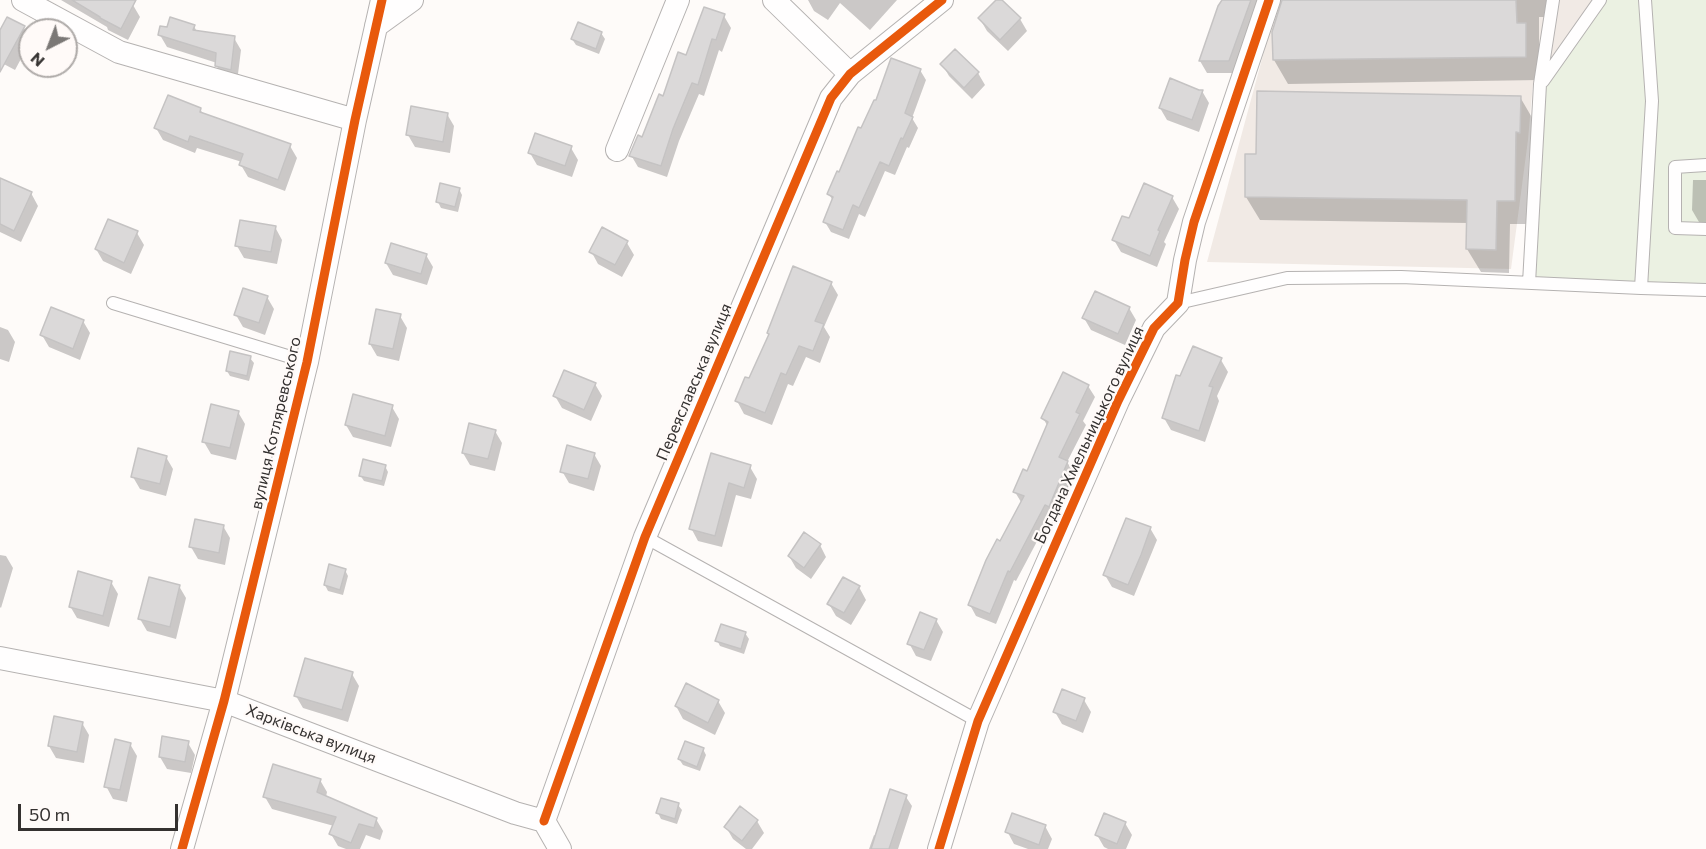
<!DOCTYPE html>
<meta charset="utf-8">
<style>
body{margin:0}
#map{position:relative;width:1706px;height:849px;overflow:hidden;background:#fefbf9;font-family:Commissioner,sans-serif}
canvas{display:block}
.north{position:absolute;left:18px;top:18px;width:60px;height:60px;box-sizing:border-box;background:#fffaf8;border:2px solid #aeaaa8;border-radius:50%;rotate:222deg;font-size:16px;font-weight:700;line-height:24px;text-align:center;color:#343130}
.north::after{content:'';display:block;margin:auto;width:21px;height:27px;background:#7b7876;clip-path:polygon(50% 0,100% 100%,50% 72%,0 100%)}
.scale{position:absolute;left:18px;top:804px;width:160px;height:27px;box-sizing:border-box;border:3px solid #343130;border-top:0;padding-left:8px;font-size:18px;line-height:21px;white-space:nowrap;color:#343130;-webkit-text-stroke:4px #fffaf8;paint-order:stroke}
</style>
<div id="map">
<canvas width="1706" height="849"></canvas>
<div class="north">N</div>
<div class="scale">50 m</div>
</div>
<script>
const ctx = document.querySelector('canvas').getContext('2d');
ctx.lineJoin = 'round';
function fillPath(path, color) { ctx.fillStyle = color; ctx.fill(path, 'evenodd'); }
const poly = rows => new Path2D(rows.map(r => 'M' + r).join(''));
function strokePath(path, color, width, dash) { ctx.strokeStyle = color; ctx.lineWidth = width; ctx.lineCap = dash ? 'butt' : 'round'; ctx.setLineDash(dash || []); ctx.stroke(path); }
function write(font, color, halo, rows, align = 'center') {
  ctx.font = font + ' Commissioner,sans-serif'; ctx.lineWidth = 4.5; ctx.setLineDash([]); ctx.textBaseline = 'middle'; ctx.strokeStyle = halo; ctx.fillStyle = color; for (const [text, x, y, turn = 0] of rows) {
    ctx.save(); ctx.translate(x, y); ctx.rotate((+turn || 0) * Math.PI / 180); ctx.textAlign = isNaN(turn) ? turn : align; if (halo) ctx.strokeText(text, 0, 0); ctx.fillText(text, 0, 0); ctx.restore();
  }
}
fillPath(poly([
 [1278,0,1596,0,1533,83,1528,140,1511,269,1207,262]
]), '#f1eae5');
fillPath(poly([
 [1600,0,1706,0,1706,288,1529,283,1540,84]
]), '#ebf1e2');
fillPath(poly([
 [61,0,123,0,133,5,140,17,128,40,108,30,107,27],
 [808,0,897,0,870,30,840,3,828,20,814,11],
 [998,0,1000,0,1020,19,1027,31,1008,51,987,31,980,19],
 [1224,0,1257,0,1260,5,1236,73,1207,73,1200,61,1219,7],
 [1291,0,1546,0,1547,17,1539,17,1539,80,1288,84,1274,60],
 [724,16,731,28,722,52,719,50,704,96,699,94,679,141,667,177,638,167,631,155,643,139,687,57],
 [194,26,197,32,234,38,241,50,237,82,224,78,216,65,217,63,167,47,160,35],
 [24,28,30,38,30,42,15,70,0,62,0,33],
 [601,33,605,39,599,54,576,45,572,39],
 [955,51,978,73,985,85,972,99,949,76,942,64],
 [920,70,926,80,912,118,918,128,909,148,907,147,895,175,885,171,865,217,859,214,849,239,831,232,825,222,833,201,829,194,862,130],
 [1202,91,1209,103,1199,132,1167,120,1160,108],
 [1520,97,1534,121,1533,156,1529,156,1528,224,1510,224,1509,273,1481,272,1467,249,1468,223,1260,220,1246,197],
 [200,109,203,114,290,146,297,158,285,191,248,177,241,165,242,162,197,148,195,153,163,140,156,128],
 [447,114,454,126,450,153,415,147,408,135],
 [571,148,578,160,572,177,537,165,530,153],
 [0,179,31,193,38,206,21,242,0,232],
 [1693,180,1706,180,1706,222,1699,222,1692,210],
 [459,189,462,195,458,212,441,208,438,202],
 [1172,197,1179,209,1164,242,1166,244,1157,267,1121,252,1114,240,1129,220],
 [275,227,282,240,277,264,244,258,237,246],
 [137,233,144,245,131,274,103,261,96,249],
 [627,243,634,255,622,277,598,264,591,251],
 [426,255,433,267,427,285,393,275,386,263],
 [831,283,838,295,824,327,830,337,820,363,806,357,793,386,788,384,772,425,744,414,737,401,750,380],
 [267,297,274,309,265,335,243,327,236,315],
 [1129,308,1136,320,1125,345,1091,330,1084,318],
 [400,316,407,328,399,361,377,356,370,344],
 [83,321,90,333,80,360,49,347,42,335],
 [0,327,8,330,15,342,9,362,0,359],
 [250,358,254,363,249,381,230,376,227,371],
 [1221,360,1228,372,1217,396,1219,401,1205,442,1171,430,1164,418,1181,378],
 [595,384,602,396,591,421,562,408,555,396],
 [1088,386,1095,397,1083,421,1086,425,1067,462,1074,473,1055,517,1051,515,1016,581,1014,580,996,624,976,616,970,605,1021,502,1015,492,1028,473,1048,427,1043,418],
 [392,407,399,419,391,447,353,437,346,425],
 [238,412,245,424,236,460,211,454,204,442],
 [495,431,502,443,495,471,470,465,463,453],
 [594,454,601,466,594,491,569,483,562,471],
 [712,455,750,467,757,479,751,499,736,495,722,547,698,541,691,528],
 [166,457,173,469,166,496,140,489,133,477],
 [385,466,388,472,384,486,364,481,360,475],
 [223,526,230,538,225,565,198,559,191,547],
 [1150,528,1157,540,1134,596,1112,587,1105,575],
 [820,545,826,557,811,579,796,568,789,556],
 [0,555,6,556,13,568,1,608,0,607],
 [345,570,348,576,343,595,328,591,325,585],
 [111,582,118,594,109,627,77,618,70,606],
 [179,586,186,598,176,639,147,631,140,619],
 [859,587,866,600,851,625,836,616,829,604],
 [936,620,943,632,931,661,916,656,909,643],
 [745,633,749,639,744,654,720,646,717,640],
 [352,674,359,686,348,722,303,708,296,696],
 [1084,700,1091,712,1083,733,1062,724,1055,712],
 [718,701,725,713,715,735,683,719,676,706],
 [82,723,89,735,84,763,56,758,49,746],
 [188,743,195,755,191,773,167,769,160,757],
 [130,744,137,756,127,802,113,799,106,786],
 [703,749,706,755,700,771,683,765,679,759],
 [320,780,327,792,326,797,376,819,383,831,380,840,366,835,360,849,346,849,338,846,331,834,334,826,272,809,265,797],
 [906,797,912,806,898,849,869,849,874,835,876,836],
 [678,805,682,810,677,824,661,819,658,813],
 [757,821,764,833,752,849,746,849,733,839,726,827],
 [1125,823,1132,835,1126,849,1108,849,1104,847,1097,835],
 [1045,826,1052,839,1048,849,1028,849,1014,844,1007,831]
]), '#0003');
const building = poly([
 [72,0,136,0,121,29,100,18,100,17,72,0],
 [996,0,1002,0,1021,18,1000,40,978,18,996,0],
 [1222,0,1251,0,1229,61,1199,61,1218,6,1222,0],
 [1282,0,1516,0,1517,23,1526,23,1526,57,1273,60,1272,32,1282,0],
 [704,7,725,14,716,40,712,39,698,85,692,83,673,129,661,166,629,156,638,135,642,137,659,94,663,96,678,52,686,55,704,7],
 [7,17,25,26,0,72,0,30,7,17],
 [170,17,195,25,193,30,235,36,231,70,215,66,216,53,158,35,160,26,167,27,170,17],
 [578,22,602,32,596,49,571,39,578,22],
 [955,49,979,72,964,88,940,64,955,49],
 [891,58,921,69,905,113,913,117,903,139,901,138,889,166,880,162,859,208,853,205,843,230,823,222,833,197,827,194,837,171,839,172,858,127,861,128,874,100,876,100,891,58],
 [1170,78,1199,90,1203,90,1192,120,1159,108,1170,78],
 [1257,91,1521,96,1520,133,1516,132,1515,201,1497,201,1496,250,1466,249,1467,200,1245,197,1245,154,1256,154,1257,91],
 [168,95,201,108,200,112,291,144,278,180,239,165,243,154,190,136,188,142,154,128,168,95],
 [411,106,448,113,443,142,406,135,411,106],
 [535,133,572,146,565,166,528,153,535,133],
 [0,178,32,192,14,231,0,224,0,178],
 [440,183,460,188,455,207,436,202,440,183],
 [1144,183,1173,196,1158,230,1160,231,1150,256,1112,240,1122,216,1129,218,1144,183],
 [108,219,138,231,124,263,95,249,108,219],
 [240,220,276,226,271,252,235,246,240,220],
 [602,227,628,241,615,265,589,252,602,227],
 [391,243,427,254,421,274,385,263,391,243],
 [793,266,832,282,815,321,824,324,813,351,799,346,786,375,781,373,765,413,735,401,745,377,749,378,769,334,767,333,793,266],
 [243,288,268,296,259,323,234,315,243,288],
 [1095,291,1130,307,1118,334,1082,318,1095,291],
 [51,307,84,320,73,349,40,335,51,307],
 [376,309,401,314,393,349,369,344,376,309],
 [1193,346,1222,358,1209,386,1213,387,1199,431,1162,418,1176,375,1180,376,1193,346],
 [230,351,251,356,247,376,226,371,230,351],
 [564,370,596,383,584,410,553,396,564,370],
 [1063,372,1089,385,1076,412,1080,414,1059,457,1068,461,1049,507,1045,505,1010,572,1008,571,990,614,968,605,986,560,997,539,1000,541,1024,496,1013,492,1023,469,1027,471,1048,422,1041,418,1063,372],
 [353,394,393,405,385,436,345,425,353,394],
 [211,404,239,411,230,448,202,442,211,404],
 [469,423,496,430,488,459,462,453,469,423],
 [567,445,595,453,588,479,560,472,567,445],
 [138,448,167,456,160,484,131,477,138,448],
 [711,453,751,465,744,488,729,483,715,536,689,529,711,453],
 [363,459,386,465,382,481,359,476,363,459],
 [1126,518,1151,527,1141,555,1128,585,1103,575,1126,518],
 [195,519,224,525,219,553,189,547,195,519],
 [804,532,821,544,804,568,788,556,804,532],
 [329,564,346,569,340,590,324,585,329,564],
 [78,571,112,581,103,616,69,607,78,571],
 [149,577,180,585,170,627,138,619,149,577],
 [843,577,860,586,844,613,827,604,843,577],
 [920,612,937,619,924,650,907,644,920,612],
 [721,624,746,632,741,649,715,641,721,624],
 [305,658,353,672,342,710,294,696,305,658],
 [686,683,719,700,708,723,675,706,686,683],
 [1062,689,1085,698,1076,721,1053,712,1062,689],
 [54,716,83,722,77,752,48,746,54,716],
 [162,736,189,741,185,762,159,757,162,736],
 [115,739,131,743,120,790,104,787,115,739],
 [685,741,704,748,697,767,678,759,685,741],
 [273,764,321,779,317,792,377,818,374,828,359,824,351,843,329,834,336,817,263,797,273,764],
 [890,789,907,795,889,849,871,849,890,789],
 [661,798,679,803,675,819,656,813,661,798],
 [740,806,758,820,742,841,724,827,740,806],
 [1012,813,1046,825,1039,845,1005,832,1012,813],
 [1104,813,1126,822,1117,844,1095,835,1104,813]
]);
fillPath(building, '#dbd9d9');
strokePath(building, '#c5c3c3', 1.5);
const service = poly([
 [1543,81,1600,0],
 [1706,165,1675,167,1675,228,1706,229],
 [1529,283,1540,84,1553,0],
 [1641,288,1706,290],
 [113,303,307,362],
 [1178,303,1287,278,1401,277,1641,288,1652,101,1645,0],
 [645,537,978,721]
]);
const minor = poly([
 [23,0,119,52,355,120],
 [774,0,850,74],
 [376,26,412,0],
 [617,150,678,0],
 [0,658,224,701,515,813,544,821],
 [544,821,645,537,831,98,850,74,942,0],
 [544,821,560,849],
 [182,849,224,701,307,362,355,120,382,0],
 [939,849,978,721,1118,401,1154,328,1178,303,1185,260,1194,222,1269,0]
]);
strokePath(service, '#b5b2b1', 14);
strokePath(minor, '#b5b2b1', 24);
strokePath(service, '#fffefe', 12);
strokePath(minor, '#fffefe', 22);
strokePath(poly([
 [544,821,645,537,831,98,850,74,942,0],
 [182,849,224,701,307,362,355,120,382,0],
 [939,849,978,721,1118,401,1154,328,1178,303,1185,260,1194,222,1269,0]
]), '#e8590c', 9);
write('16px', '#343130', '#fffaf8', [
 ["Переяславська вулиця",694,382,-67],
 ["вулиця Котляревського",276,423,-77],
 ["Богдана Хмельницького вулиця",1089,435,-65],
 ["Харківська вулиця",311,734,21]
]);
</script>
